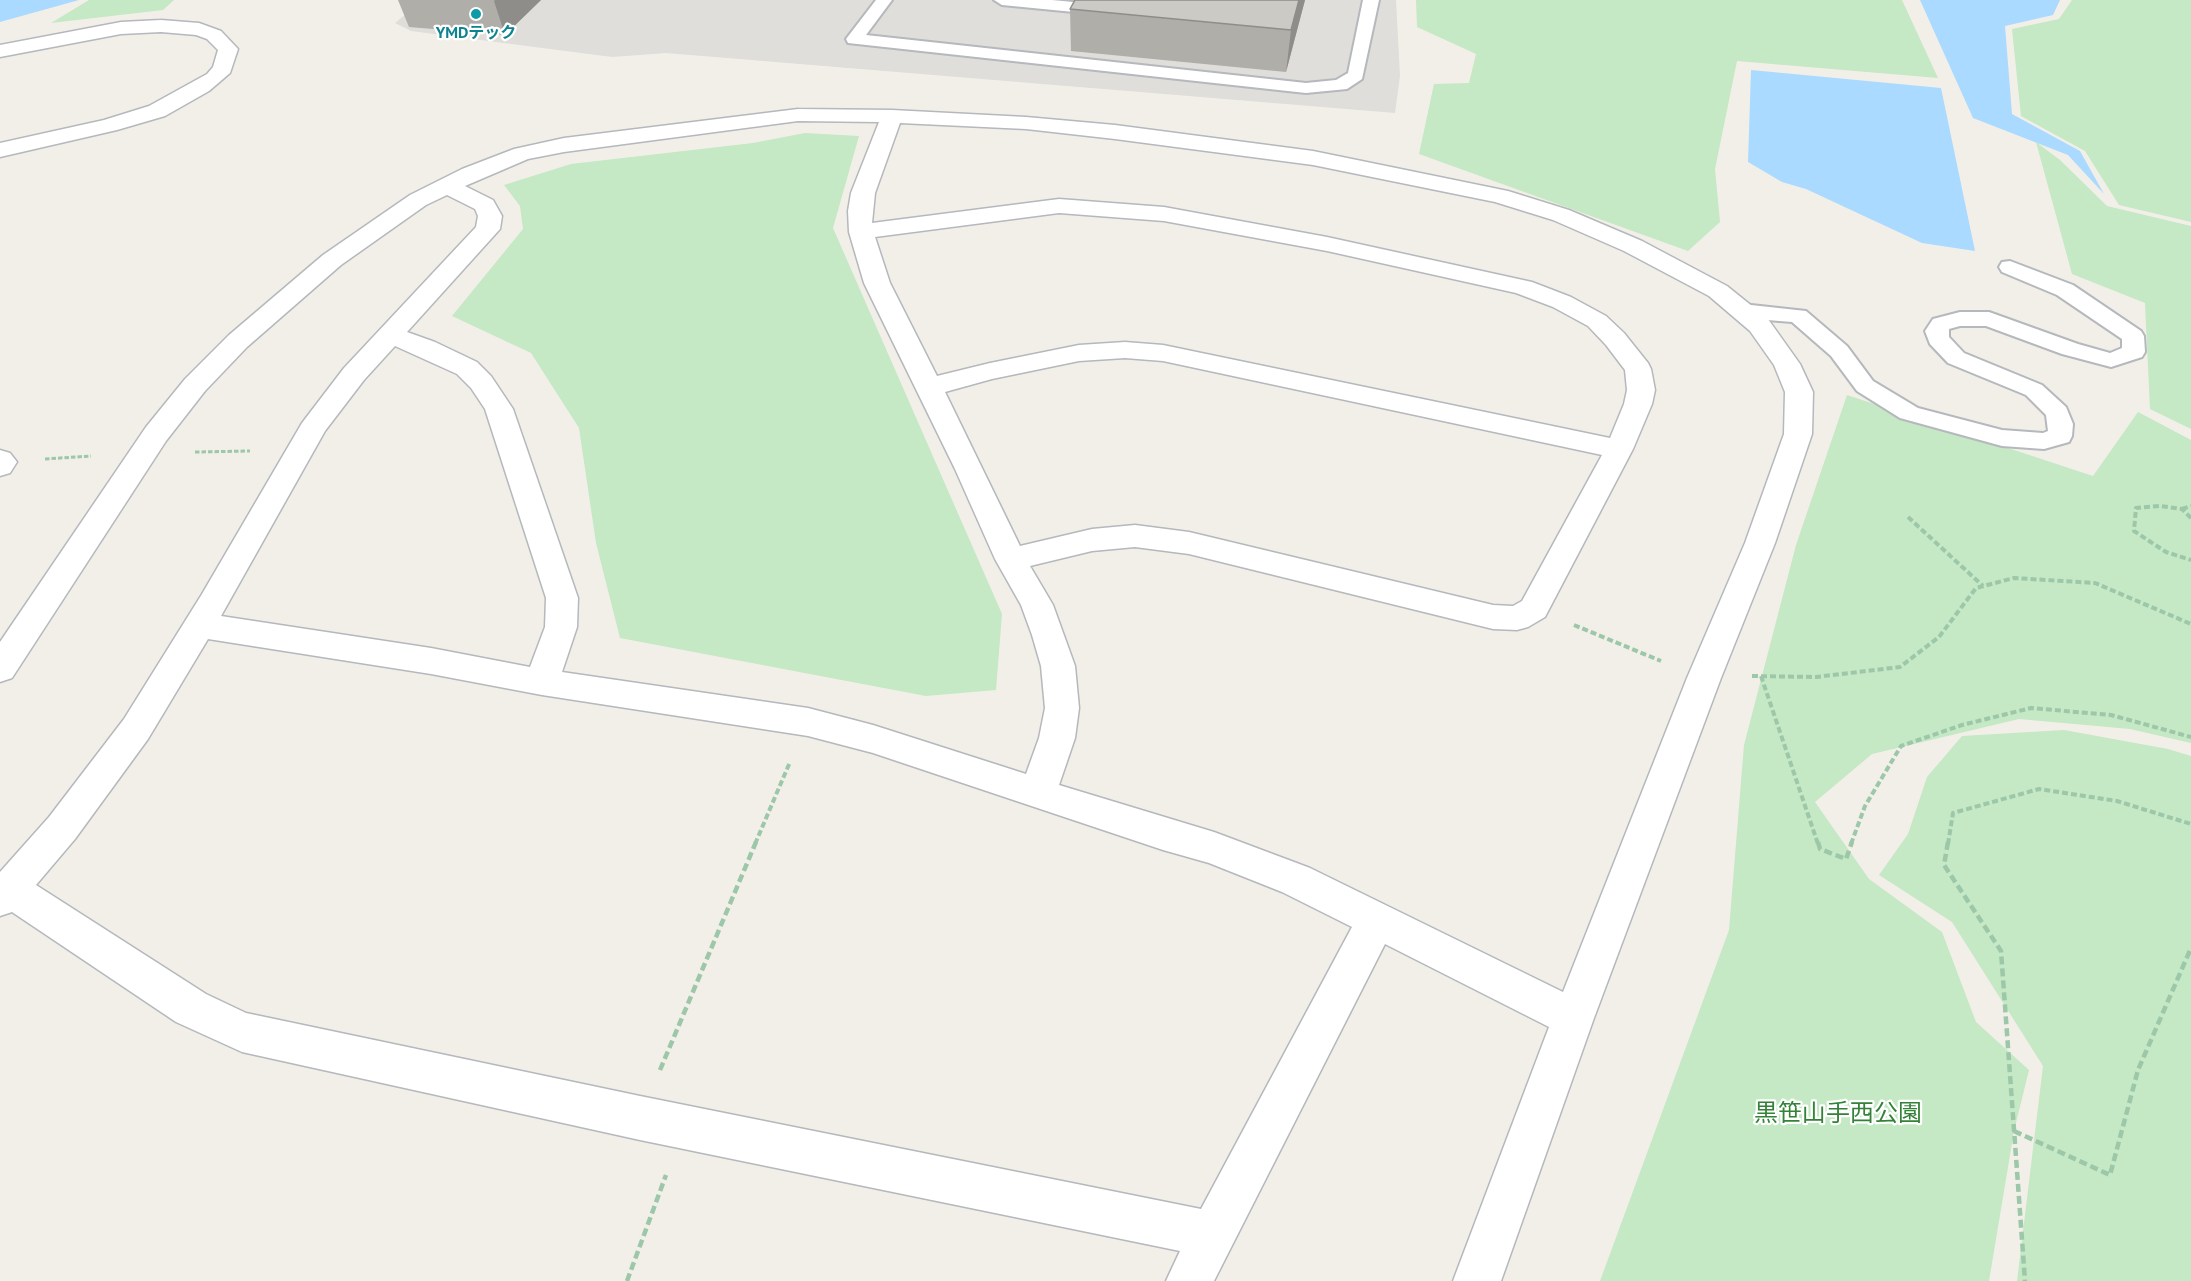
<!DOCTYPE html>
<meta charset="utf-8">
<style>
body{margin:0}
canvas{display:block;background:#f1efe8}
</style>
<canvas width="2191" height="1281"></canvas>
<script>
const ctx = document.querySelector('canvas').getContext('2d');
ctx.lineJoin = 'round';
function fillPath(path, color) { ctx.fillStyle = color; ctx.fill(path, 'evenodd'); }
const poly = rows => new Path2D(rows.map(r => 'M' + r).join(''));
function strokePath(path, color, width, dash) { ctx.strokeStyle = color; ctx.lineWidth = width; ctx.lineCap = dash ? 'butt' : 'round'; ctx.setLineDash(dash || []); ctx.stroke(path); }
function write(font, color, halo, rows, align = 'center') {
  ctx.font = font + ' "PT Sans","Noto Sans JP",sans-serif'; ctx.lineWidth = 4.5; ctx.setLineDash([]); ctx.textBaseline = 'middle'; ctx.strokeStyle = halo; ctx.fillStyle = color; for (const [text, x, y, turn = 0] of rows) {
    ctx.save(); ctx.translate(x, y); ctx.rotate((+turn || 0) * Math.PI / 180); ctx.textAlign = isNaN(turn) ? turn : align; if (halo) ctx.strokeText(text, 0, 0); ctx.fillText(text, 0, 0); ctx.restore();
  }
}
fillPath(poly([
 [423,0,1396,0,1400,76,1395,113,666,53,612,57,411,31,395,23]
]), '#e0deda');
fillPath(poly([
 [89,0,174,0,163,10,51,23],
 [1416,0,1902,0,1938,78,1737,61,1715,169,1720,222,1688,251,1419,154,1434,84,1469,83,1476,54,1417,27],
 [2072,0,2191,0,2191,222,2119,205,2085,151,2021,116,2012,29,2059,19],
 [805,133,859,136,833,228,1002,614,996,690,926,696,620,638,596,543,579,428,531,353,452,316,523,229,520,206,504,185,571,164,753,143],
 [2036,142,2060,160,2107,206,2191,226,2191,429,2150,409,2145,303,2072,274],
 [1847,395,2093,476,2138,412,2191,440,2191,743,2130,729,2019,719,1872,754,1815,802,1869,879,1942,932,1976,1022,2029,1070,2014,1131,1989,1281,1600,1281,1729,930,1744,745,1796,545],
 [2064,730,2168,749,2191,756,2191,1281,2017,1281,2043,1066,1952,922,1879,875,1908,834,1927,777,1962,736]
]), '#c5e8c5');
fillPath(poly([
 [0,0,79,0,0,22],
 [1920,0,2060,0,2053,15,2005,26,2012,114,2080,151,2104,194,2068,155,1973,118],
 [1751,70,1941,88,1975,251,1922,243,1806,189,1782,182,1748,162]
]), '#aadaff');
const lane = poly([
 [876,0,892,0,866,35,1306,83,1336,80,1348,73,1363,0,1379,0,1362,79,1347,89,1306,93,848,43,846,39,876,0],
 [994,0,1052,0,1084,3,1092,8,1084,13,1002,5,994,0],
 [2010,261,2073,285,2141,331,2144,336,2145,352,2142,357,2111,367,2062,354,1986,326,1960,326,1949,329,1949,337,1964,353,2042,385,2066,407,2073,424,2072,436,2069,442,2044,449,2002,446,1900,418,1857,391,1831,356,1792,322,1742,318,1734,316,1731,311,1734,306,1742,304,1806,311,1847,346,1873,381,1918,408,2002,430,2043,433,2048,431,2046,415,2026,395,1948,363,1930,344,1925,331,1933,319,1960,312,1989,312,2078,344,2110,353,2122,348,2122,339,2057,295,2002,272,1999,267,2002,262,2010,261]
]);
const street = poly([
 [161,20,199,23,221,31,238,49,230,73,209,91,165,116,117,130,0,157,0,143,104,120,149,106,207,74,213,67,218,50,207,39,196,35,161,32,121,34,0,57,0,45,121,22,161,20],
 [798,109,892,110,1026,117,1115,125,1313,151,1508,191,1569,210,1642,241,1727,286,1768,319,1800,364,1813,392,1812,434,1775,543,1721,678,1594,1018,1501,1281,1453,1281,1549,1027,1385,944,1214,1281,1166,1281,1180,1251,640,1140,242,1052,176,1022,12,912,0,916,0,872,49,817,124,719,202,594,302,423,344,368,476,227,478,216,475,209,447,195,426,205,341,265,247,347,205,391,166,441,12,678,0,682,0,642,146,427,185,379,229,335,323,255,410,195,462,169,514,149,564,138,798,109],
 [798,121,879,122,851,193,848,211,849,232,864,283,955,469,995,559,1021,605,1032,635,1041,666,1045,708,1039,738,1026,774,873,725,808,708,562,672,577,627,578,598,513,409,491,376,477,362,435,342,407,332,500,229,502,216,493,200,465,186,528,159,564,152,798,121],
 [900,123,1026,129,1115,139,1313,165,1495,202,1553,220,1624,251,1709,296,1750,331,1774,365,1785,392,1784,434,1745,543,1687,678,1563,992,1310,868,1214,832,1059,785,1075,738,1079,708,1075,666,1053,605,1030,566,1092,551,1135,547,1189,554,1493,629,1517,630,1528,627,1545,617,1633,449,1652,404,1655,390,1651,369,1648,363,1624,333,1606,316,1571,297,1532,282,1327,237,1164,207,1059,199,872,223,875,193,900,123],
 [1059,213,1164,221,1327,251,1516,293,1553,307,1588,326,1606,345,1625,370,1627,390,1624,404,1610,438,1163,345,1125,342,1079,345,990,363,937,376,890,283,875,237,1059,213],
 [395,346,457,374,471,388,485,409,546,598,545,627,530,667,431,648,221,616,325,431,364,380,395,346],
 [1125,358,1163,361,1602,455,1522,601,1513,606,1493,605,1189,532,1135,525,1092,529,1020,546,945,392,992,379,1079,361,1125,358],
 [208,639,431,674,542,695,808,736,873,753,1163,850,1209,863,1282,892,1352,927,1201,1209,640,1096,246,1013,206,994,36,885,75,839,148,739,208,639],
 [0,450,10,453,17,462,10,473,0,476,0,450]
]);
strokePath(lane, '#b5b8bc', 4);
strokePath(street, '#b5b8bc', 3);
strokePath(poly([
 [195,452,250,451],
 [45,459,91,456]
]), '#9cc7a9', 3, [4.5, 2]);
strokePath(poly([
 [2182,509,2191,506],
 [1908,517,1983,586],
 [2191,518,2182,509,2160,506,2136,508,2134,531,2166,552,2191,560],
 [1574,625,1661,661],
 [1752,676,1816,677,1900,667,1939,637,1976,588,2014,578,2095,583,2191,624],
 [1761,676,1818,844],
 [755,844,790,762],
 [1851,844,1865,806,1901,746,1962,725,2031,708,2111,715,2191,737],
 [1948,844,1953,813,2039,789,2117,801,2191,824]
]), '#9cc7a9', 4, [6, 3]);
strokePath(poly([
 [1818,842,1820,849,1846,859,1852,842],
 [1948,842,1944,865,2001,951,2025,1281],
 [660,1070,756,842],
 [2014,1131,2110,1175,2138,1070,2191,948],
 [627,1281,666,1175]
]), '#9cc7a9', 4.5, [8, 4]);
fillPath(lane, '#fff');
fillPath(street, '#fff');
fillPath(poly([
 [398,0,541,0,505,35,409,27],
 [1305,0,1286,72,1071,51,1070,9]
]), '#afaea9');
fillPath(poly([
 [495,0,541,0,505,35,494,1],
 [1299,0,1305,0,1286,72,1291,30]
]), '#8f8d8a');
const building = poly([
 [1075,0,1299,0,1291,30,1070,9,1075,0]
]);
fillPath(building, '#cccac5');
strokePath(building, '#8f8d8a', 1.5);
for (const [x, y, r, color] of [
 [476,14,6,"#0f9aa8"]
]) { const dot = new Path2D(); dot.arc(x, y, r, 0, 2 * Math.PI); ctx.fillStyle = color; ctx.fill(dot); strokePath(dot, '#fff', 2); }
write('bold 16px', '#0d838f', '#fff', [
 ["YMDテック",476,33]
]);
write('24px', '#348238', '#fff', [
 ["黒笹山手西公園",1838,1114]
]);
</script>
